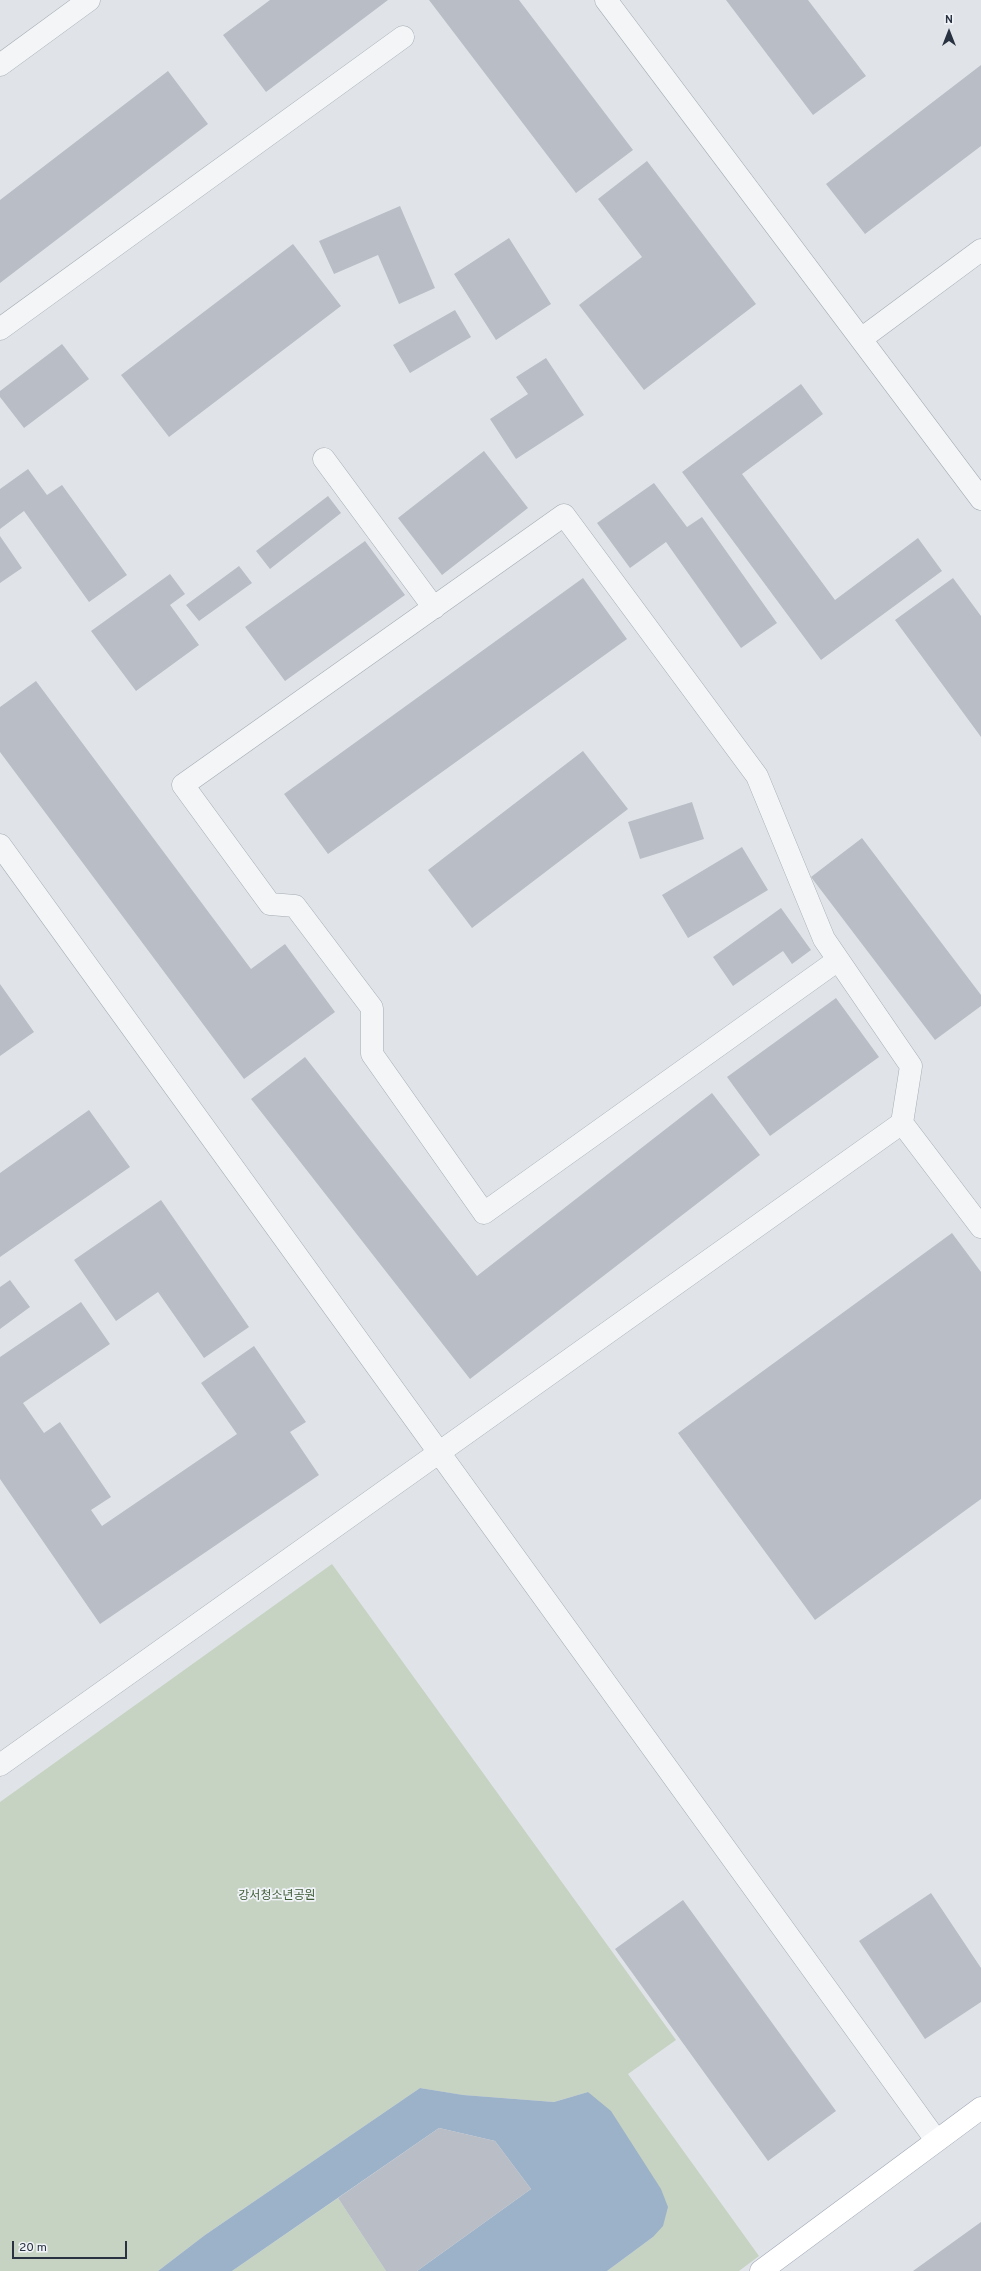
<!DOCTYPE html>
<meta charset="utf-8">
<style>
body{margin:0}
#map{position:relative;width:981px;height:2271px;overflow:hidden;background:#e0e4e9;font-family:Overpass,sans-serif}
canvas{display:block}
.north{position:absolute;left:929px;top:12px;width:40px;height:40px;-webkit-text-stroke:3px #f0f3f7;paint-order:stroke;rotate:0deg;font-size:11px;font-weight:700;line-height:16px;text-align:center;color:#293241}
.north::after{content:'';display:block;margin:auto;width:14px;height:18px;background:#293241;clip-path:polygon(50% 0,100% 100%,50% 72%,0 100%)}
.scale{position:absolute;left:12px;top:2241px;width:115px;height:18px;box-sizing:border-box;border:2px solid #293241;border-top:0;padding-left:5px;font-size:12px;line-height:14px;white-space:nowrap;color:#293241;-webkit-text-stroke:3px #f0f3f7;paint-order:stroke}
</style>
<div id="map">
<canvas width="981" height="2271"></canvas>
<div class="north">N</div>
<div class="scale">20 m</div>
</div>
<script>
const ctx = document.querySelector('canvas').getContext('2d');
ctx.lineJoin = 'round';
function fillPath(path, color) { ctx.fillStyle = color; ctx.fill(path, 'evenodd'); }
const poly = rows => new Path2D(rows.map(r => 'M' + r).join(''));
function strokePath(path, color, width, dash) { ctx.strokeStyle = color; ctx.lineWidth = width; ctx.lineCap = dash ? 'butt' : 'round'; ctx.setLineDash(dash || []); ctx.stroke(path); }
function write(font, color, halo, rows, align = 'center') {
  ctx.font = font + ' Overpass,"Noto Sans KR",sans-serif'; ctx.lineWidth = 3.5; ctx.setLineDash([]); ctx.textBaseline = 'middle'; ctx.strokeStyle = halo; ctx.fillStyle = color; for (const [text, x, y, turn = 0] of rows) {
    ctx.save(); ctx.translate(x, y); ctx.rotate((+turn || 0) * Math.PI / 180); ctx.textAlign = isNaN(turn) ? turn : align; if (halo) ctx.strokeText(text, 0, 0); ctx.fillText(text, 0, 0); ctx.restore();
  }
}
fillPath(poly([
 [332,1564,676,2040,628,2074,759,2256,739,2271,607,2271,653,2237,588,2092,554,2102,462,2095,420,2088,205,2235,158,2271,0,2271,0,1802],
 [338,2198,386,2271,232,2271]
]), '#c6d3c2');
fillPath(poly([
 [420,2088,463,2095,554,2102,588,2092,611,2111,661,2189,668,2207,663,2226,653,2237,607,2271,417,2271,531,2189,495,2141,439,2128,232,2271,158,2271,205,2235]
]), '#9cb2c9');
fillPath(poly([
 [270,0,388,0,266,92,223,35],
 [429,0,519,0,633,150,576,193],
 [726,0,808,0,866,76,813,115],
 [981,65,981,146,865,234,826,184],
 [168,71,208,124,0,283,0,200],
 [647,161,756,304,644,390,579,305,642,257,598,199],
 [400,206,435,288,399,304,378,255,334,274,319,241],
 [509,238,551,304,496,340,454,274],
 [293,244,341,306,169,437,121,375],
 [455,310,471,337,410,373,393,345],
 [62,344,89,379,24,428,0,397,0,391],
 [546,358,584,415,516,459,490,419,528,394,516,377],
 [801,384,823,414,742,474,835,600,918,538,942,571,821,660,682,472],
 [484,451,528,508,442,575,398,518],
 [28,469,47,495,62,485,127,575,89,602,24,511,0,529,0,489],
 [654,483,687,527,702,517,777,623,741,648,666,542,630,568,597,523],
 [328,496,341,513,270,569,256,551],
 [0,536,22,568,0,583],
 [365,541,405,595,285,681,245,627],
 [239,566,252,583,199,621,186,605],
 [170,574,185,594,170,605,199,645,136,691,91,631],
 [583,578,627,639,328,854,284,794],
 [953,578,981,616,981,737,895,620],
 [36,681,251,969,285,944,335,1012,244,1079,0,752,0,707],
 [583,751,628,809,472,928,428,870],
 [692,802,704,839,640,859,628,822],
 [862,838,981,995,981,1006,935,1040,811,877],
 [742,847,768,890,688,938,662,895],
 [781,908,811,950,792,964,783,951,733,986,713,957],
 [0,984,34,1032,0,1056],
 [836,998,879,1057,770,1136,727,1077],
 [305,1057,477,1276,712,1093,760,1155,470,1379,251,1099],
 [89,1110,130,1167,0,1257,0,1173],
 [161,1200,249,1327,204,1358,158,1292,116,1321,74,1260],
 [952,1233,981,1272,981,1499,815,1620,678,1433],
 [10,1280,30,1307,0,1329,0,1287],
 [81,1302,110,1344,23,1403,44,1433,60,1422,111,1497,91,1510,102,1526,237,1434,201,1383,254,1346,306,1422,290,1432,319,1475,100,1624,0,1479,0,1357],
 [931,1893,981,1968,981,2002,925,2039,859,1941],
 [683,1900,836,2111,768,2161,615,1949],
 [439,2128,495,2141,531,2189,417,2271,386,2271,338,2198],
 [981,2222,981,2271,913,2271]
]), '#b8bdc6');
const minor = poly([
 [0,329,403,37],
 [324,459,434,608],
 [0,845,936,2140],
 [838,960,484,1213,372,1054,372,1008,295,906,270,904,183,785,564,515,757,776,824,939,911,1066,902,1123],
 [0,1765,902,1123,981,1227]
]);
const tertiary = poly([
 [606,0,981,499],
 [0,65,89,0],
 [861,339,981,250]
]);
const primary = poly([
 [761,2271,981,2108]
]);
strokePath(minor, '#a5abb3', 23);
strokePath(tertiary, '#a5abb3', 23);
strokePath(primary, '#a0a8b5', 23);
strokePath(minor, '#f3f5f7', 22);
strokePath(tertiary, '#f3f5f7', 22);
strokePath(primary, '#fff', 22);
write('12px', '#3e5c36', '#f0f3f7', [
 ["강서청소년공원",277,1897]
]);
</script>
